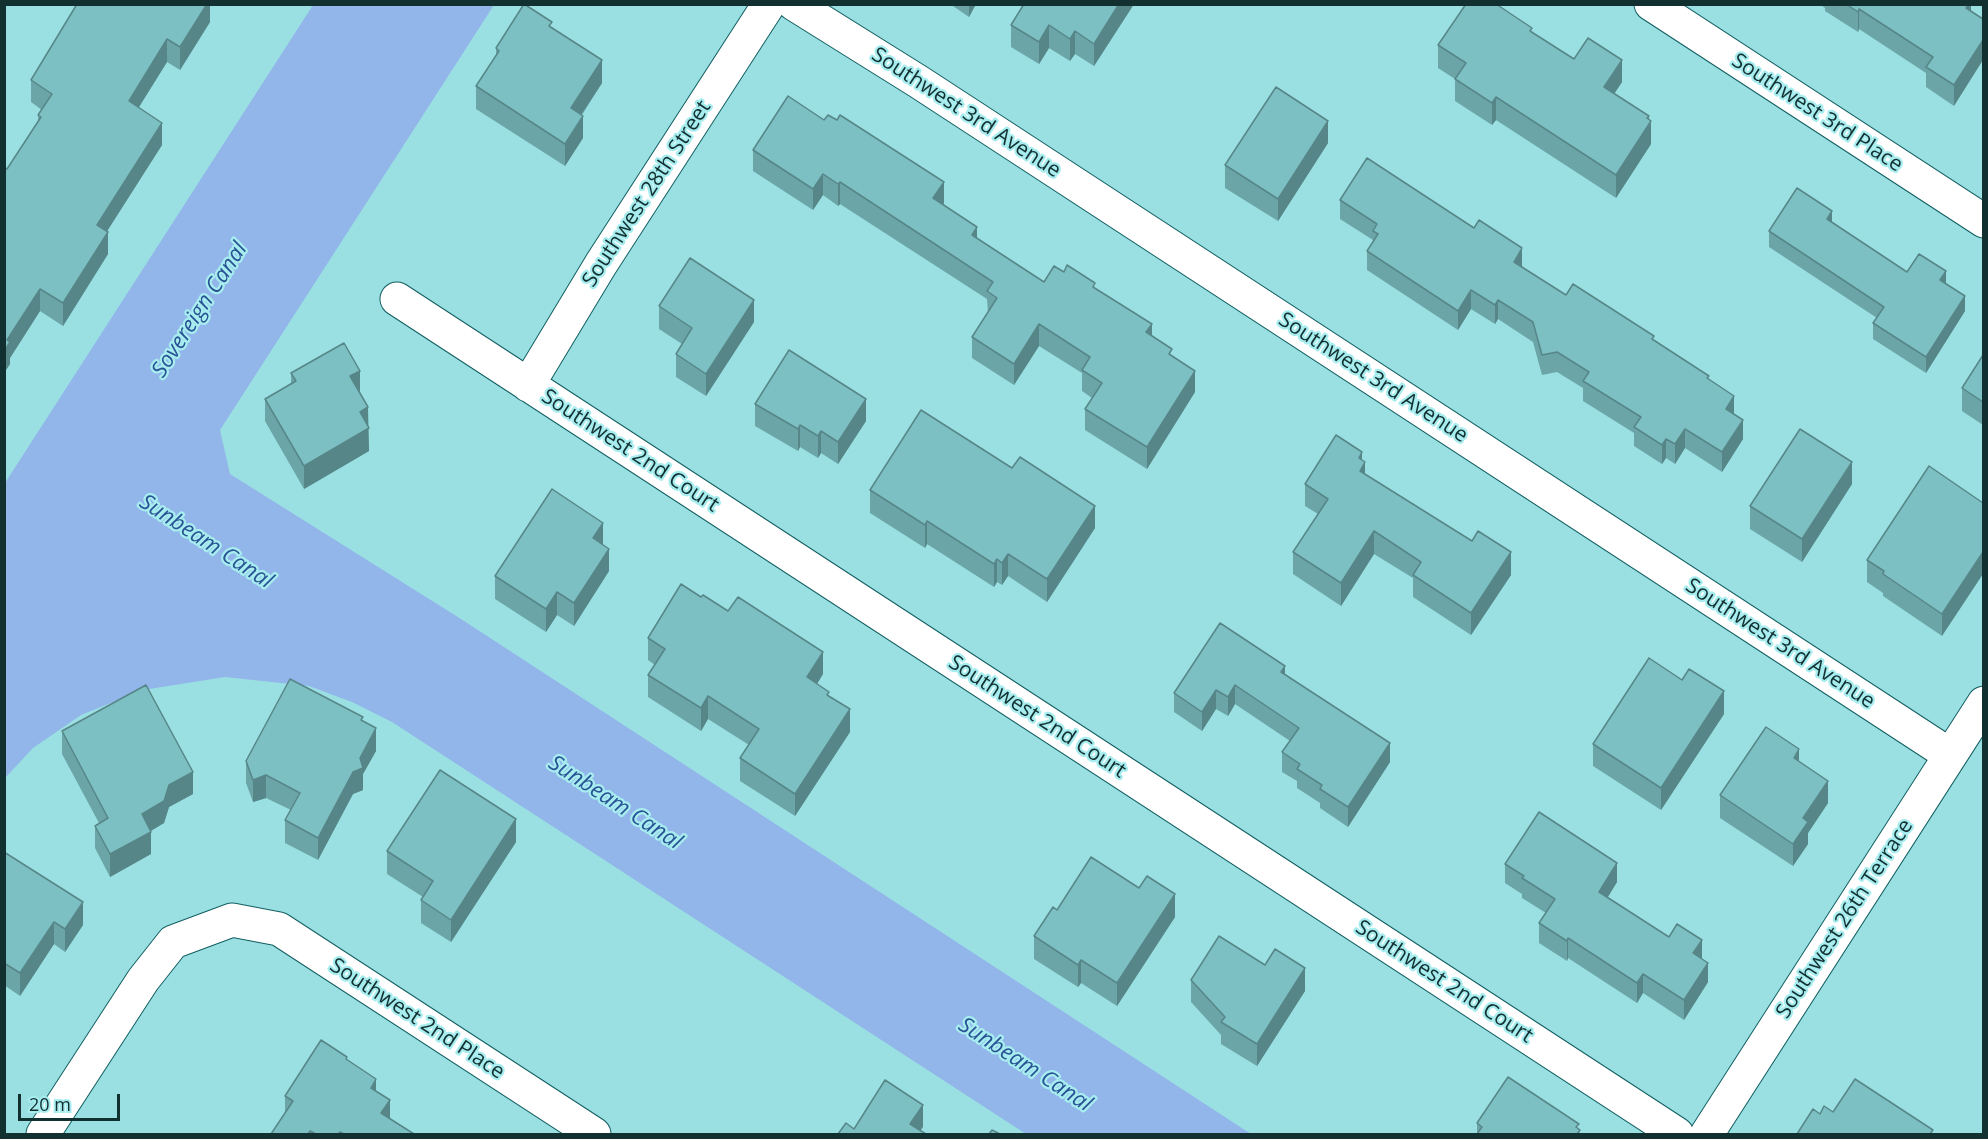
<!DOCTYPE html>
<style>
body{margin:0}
#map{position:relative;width:1988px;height:1139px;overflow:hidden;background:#9ae0e2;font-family:"Open Sans",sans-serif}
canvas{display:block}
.frame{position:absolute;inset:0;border:6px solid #133031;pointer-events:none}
.scale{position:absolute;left:18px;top:1094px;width:102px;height:27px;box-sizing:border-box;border:3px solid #133031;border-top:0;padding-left:8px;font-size:18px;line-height:21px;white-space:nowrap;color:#133031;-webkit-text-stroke:4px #a7edef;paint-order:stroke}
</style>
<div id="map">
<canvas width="1988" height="1139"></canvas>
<div class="frame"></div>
<div class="scale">20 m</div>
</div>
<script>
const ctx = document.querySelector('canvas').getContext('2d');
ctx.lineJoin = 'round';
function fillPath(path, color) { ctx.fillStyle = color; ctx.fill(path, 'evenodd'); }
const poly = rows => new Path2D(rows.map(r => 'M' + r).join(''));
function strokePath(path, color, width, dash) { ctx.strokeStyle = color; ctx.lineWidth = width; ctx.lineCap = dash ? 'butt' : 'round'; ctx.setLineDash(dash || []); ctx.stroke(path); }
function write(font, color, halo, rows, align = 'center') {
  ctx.font = font + ' "Open Sans",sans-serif'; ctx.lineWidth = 4.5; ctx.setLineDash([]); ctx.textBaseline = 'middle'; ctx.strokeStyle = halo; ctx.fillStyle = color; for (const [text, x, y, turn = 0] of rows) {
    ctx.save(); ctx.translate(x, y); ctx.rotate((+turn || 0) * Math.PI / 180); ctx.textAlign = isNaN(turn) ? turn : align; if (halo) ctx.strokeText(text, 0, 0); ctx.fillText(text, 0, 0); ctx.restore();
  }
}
fillPath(poly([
 [313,5,494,5,220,430,230,474,461,619,1251,1134,1026,1134,392,722,352,702,309,686,225,677,143,690,81,715,33,748,5,778,5,483]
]), '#92b5ea');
const street = poly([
 [794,4,919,82,1950,755],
 [1651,4,1984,221],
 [397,299,1677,1134],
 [528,385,601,264,769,4],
 [43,1134,143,980,173,942,232,920,279,929,594,1134],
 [1707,1134,1984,703]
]);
strokePath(street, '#125e61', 35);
strokePath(street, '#fff', 33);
fillPath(poly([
 [210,4,210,22,180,70,167,62,139,107,162,145,107,231,108,254,63,326,40,311,10,358,10,364,4,373,4,167,7,169,38,121,38,115,42,110,31,102,31,80],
 [950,4,976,4,969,17],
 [1024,4,1134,4,1094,66,1075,54,1070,61,1049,48,1039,64,1011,47,1011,25],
 [1820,4,1971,4,1954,106,1926,87,1926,73,1859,29,1858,32,1825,11,1825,8],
 [552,27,602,83,582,115,583,138,565,166,476,109,476,86,496,57,496,48],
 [1532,32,1574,59,1622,82,1614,94,1649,120,1651,144,1616,198,1496,120,1492,125,1455,101,1455,79,1438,68,1438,45],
 [1328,143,1278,221,1225,188,1225,165],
 [753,150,944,203,943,204,977,238,1044,282,1064,272,1095,288,1152,336,1172,356,1195,392,1147,469,1085,430,1085,409,1092,398,1082,391,1082,373,1039,346,1014,385,972,358,972,337,988,313,987,299,840,204,838,206,823,195,813,210,753,171],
 [1340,200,1522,267,1566,295,1654,340,1709,379,1734,415,1743,439,1722,472,1685,448,1675,464,1666,458,1662,464,1634,446,1634,433,1583,401,1583,388,1557,372,1542,375,1533,342,1498,319,1495,324,1471,309,1458,330,1367,270,1367,251,1373,242,1373,240,1340,219],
 [1832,222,1907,272,1946,283,1965,311,1926,373,1873,339,1873,323,1877,318,1769,247,1769,231],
 [659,306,754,322,706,396,676,377,676,354,682,344,659,329],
 [1983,355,1983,425,1962,411,1962,388],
 [291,373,360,392,368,427,369,451,304,489,265,421,265,399,291,383],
 [755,404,866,421,838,464,821,453,818,458,800,447,798,451,755,426],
 [1362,460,1365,474,1511,575,1471,635,1413,597,1413,578,1374,554,1341,606,1293,574,1293,552,1318,514,1305,506,1305,484],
 [1852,484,1802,562,1750,529,1750,506],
 [870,490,1095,528,1047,602,1008,576,1002,585,997,582,994,587,927,544,925,548,870,513],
 [1983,503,1942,636,1883,596,1883,593,1867,582,1867,560],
 [603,545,609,571,574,626,557,615,546,632,495,599,495,576],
 [648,638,823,674,817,684,829,696,850,732,795,816,740,781,740,758,749,745,708,719,701,731,648,697,648,675,655,665,648,660],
 [1285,674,1390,762,1348,827,1320,808,1320,803,1297,788,1297,781,1282,772,1282,752,1290,741,1235,704,1228,716,1216,709,1202,731,1174,712,1174,693],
 [1724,714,1661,810,1593,766,1593,744],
 [363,721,376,751,363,774,363,790,353,794,318,860,285,843,285,820,291,810,266,798,253,802,246,783,246,761],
 [62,731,193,794,169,807,164,823,151,831,151,854,110,877,95,848,95,826,99,823,62,754],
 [1799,761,1828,803,1808,833,1808,844,1793,866,1720,818,1720,795],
 [516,842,451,942,421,923,421,900,423,897,387,874,387,851],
 [4,852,83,925,65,952,54,944,20,996,4,985],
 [1505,864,1617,882,1608,897,1702,959,1708,982,1684,1020,1643,993,1637,1003,1568,958,1567,961,1539,943,1539,923,1546,913,1522,898,1522,894,1505,883],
 [1057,910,1175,917,1117,1006,1081,983,1078,987,1034,959,1034,936],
 [1191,980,1305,991,1257,1066,1221,1044,1221,1035,1191,1002],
 [347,1061,376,1091,390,1119,414,1134,271,1134,285,1114,285,1096],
 [1477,1123,1579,1129,1580,1134,1477,1134]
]), '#6ba5a8');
fillPath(poly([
 [207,4,210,4,210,22,180,70,180,47],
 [969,4,976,4,969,17],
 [1119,4,1134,4,1094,66,1094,44],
 [1968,4,1971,4,1971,20,1966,8],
 [1859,9,1859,29,1858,32,1858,12],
 [1049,25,1049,48,1039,64,1039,42],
 [1075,31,1075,54,1070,61,1070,39],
 [167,39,167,62,129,123,129,101],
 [1983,40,1983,60,1954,106,1954,85],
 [602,60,602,83,571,130,571,108],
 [1622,60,1622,82,1604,109,1604,87],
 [1496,97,1496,120,1492,125,1492,103],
 [583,116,583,138,565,166,565,144],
 [1649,116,1649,125,1651,121,1651,144,1616,198,1616,175],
 [1328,121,1328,143,1278,221,1278,199],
 [162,123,162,145,97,247,97,225],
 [823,174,823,195,813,210,813,189],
 [840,182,840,204,838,206,838,184],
 [944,182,944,203,933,219,933,198],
 [1832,211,1832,227,1827,219],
 [977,227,977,248,972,235],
 [108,232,108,254,63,326,63,303],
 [1522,248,1522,268,1514,262],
 [1946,271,1946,287,1940,280],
 [40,289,40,311,10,358,10,364,4,373,4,351,7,340],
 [1471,290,1471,309,1458,330,1458,311],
 [1965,296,1965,311,1926,373,1926,357],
 [754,300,754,322,706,396,706,374],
 [1498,300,1498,319,1495,324,1495,305],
 [1039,324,1039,346,1014,385,1014,364],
 [1152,324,1152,345,1146,332],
 [360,371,360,393,350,376],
 [1195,371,1195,392,1147,469,1147,447],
 [1734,396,1734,415,1726,409],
 [866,399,866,421,838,464,838,442],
 [368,407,369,451,304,489,304,466,360,412],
 [1743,420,1743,439,1722,472,1722,452],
 [800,425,800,447,798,451,798,429],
 [1685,429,1685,448,1675,464,1675,444],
 [821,431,821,453,818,458,818,436],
 [1666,439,1666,458,1662,464,1662,445],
 [1362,452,1362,467,1365,462,1365,484,1360,493,1359,458],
 [1852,462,1852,484,1802,562,1802,539],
 [1095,506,1095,528,1047,602,1047,579],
 [927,521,927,544,925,548,925,525],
 [603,523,603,545,593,538],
 [1374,531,1374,554,1341,606,1341,583],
 [609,549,609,571,574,626,574,603],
 [1511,552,1511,575,1471,635,1471,613],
 [1983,552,1983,574,1942,636,1942,614],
 [1008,554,1008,576,1002,585,1002,563],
 [997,559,997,582,994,587,994,564],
 [557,592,557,615,546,632,546,609],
 [823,652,823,674,807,700,807,677],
 [1285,666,1285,685,1281,672],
 [1235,685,1235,704,1228,716,1228,697],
 [1216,690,1216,709,1202,731,1202,712],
 [1724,691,1724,714,1661,810,1661,788],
 [708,696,708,719,701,731,701,708],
 [850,709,850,732,795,816,795,794],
 [376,728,376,751,363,774,363,790,353,794,318,860,318,838],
 [1390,743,1390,762,1348,827,1348,807],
 [1799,749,1799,771,1794,758],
 [193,772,193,794,169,807,164,823,142,836,142,814,169,785],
 [266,775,266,798,253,802,253,780],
 [1828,781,1828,803,1808,833,1808,844,1793,866,1793,844,1803,818],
 [516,819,516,842,451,942,451,920],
 [151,832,151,854,110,877,110,854],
 [1617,863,1617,882,1599,911,1599,892],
 [1175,894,1175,917,1117,1006,1117,983],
 [83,902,83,925,65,952,65,929],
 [54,922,54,944,20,996,20,973],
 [1568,938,1568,958,1567,961,1567,941],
 [1702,940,1702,960,1693,953],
 [1081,960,1081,983,1078,987,1078,965],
 [1708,963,1708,982,1684,1020,1684,1000],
 [1305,968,1305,991,1257,1066,1257,1044],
 [1643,974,1643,993,1637,1003,1637,983],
 [376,1079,376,1102,371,1088],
 [390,1100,390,1122,381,1113],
 [923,1105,923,1127,918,1134,910,1124]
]), '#578688');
const building = poly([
 [77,4,207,4,180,47,167,39,129,101,162,123,97,225,108,232,63,303,40,289,7,340,10,342,4,351,4,167,7,169,41,117,38,115,52,94,31,80,77,4],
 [524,4,552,22,549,26,602,60,571,108,583,116,565,144,476,86,499,51,496,48,524,4],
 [1024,4,1119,4,1094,44,1075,31,1070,39,1049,25,1039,42,1011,25,1024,4],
 [1466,4,1496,4,1532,28,1530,31,1574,59,1588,38,1622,60,1604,87,1649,116,1647,118,1651,121,1616,175,1496,97,1492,103,1455,79,1466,63,1438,45,1466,4],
 [1846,4,1968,4,1966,8,1983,19,1983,40,1954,85,1926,67,1933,57,1859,9,1858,12,1846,4],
 [1276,87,1328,121,1278,199,1225,165,1276,87],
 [788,96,824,120,828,115,837,120,840,115,944,182,933,198,977,227,972,235,1044,282,1054,266,1064,272,1067,265,1095,283,1093,287,1152,324,1146,332,1172,349,1169,354,1195,371,1147,447,1085,409,1102,383,1082,370,1090,357,1039,324,1014,364,972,337,997,298,987,291,993,282,840,182,838,184,823,174,813,189,753,150,788,96],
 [1367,158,1474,228,1479,220,1522,248,1514,262,1566,295,1573,284,1654,336,1652,339,1709,376,1707,378,1734,396,1726,409,1743,420,1722,452,1685,429,1675,444,1666,439,1662,445,1634,427,1641,417,1583,381,1589,372,1557,352,1542,355,1533,322,1498,300,1495,305,1471,290,1458,311,1367,251,1378,234,1373,231,1377,224,1340,200,1367,158],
 [1797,188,1832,211,1827,219,1907,272,1919,254,1946,271,1940,280,1965,296,1926,357,1873,323,1884,307,1769,231,1797,188],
 [690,258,754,300,706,374,676,354,692,328,659,306,690,258],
 [344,343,360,371,350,376,368,407,360,412,369,428,304,466,265,399,296,381,291,373,344,343],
 [789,350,866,399,838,442,821,431,818,436,800,425,798,429,755,404,789,350],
 [1983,355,1983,402,1962,388,1983,355],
 [921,410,1012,468,1020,457,1095,506,1047,579,1008,554,1002,563,997,559,994,564,927,521,925,525,870,490,921,410],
 [1800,429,1852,462,1802,539,1750,506,1800,429],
 [1336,435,1362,452,1359,458,1365,462,1360,471,1472,541,1478,531,1511,552,1471,613,1413,575,1421,562,1374,531,1341,583,1293,552,1328,499,1305,484,1336,435],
 [1929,466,1983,503,1983,552,1942,614,1883,574,1884,571,1867,560,1929,466],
 [552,489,603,523,593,538,609,549,574,603,557,592,546,609,495,576,552,489],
 [681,584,701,597,703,595,728,611,738,597,823,652,807,677,829,692,827,695,850,709,795,794,740,758,759,729,708,696,701,708,648,675,665,649,648,638,681,584],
 [1220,623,1285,666,1281,672,1390,743,1348,807,1320,789,1322,785,1297,769,1300,764,1282,752,1299,728,1235,685,1228,697,1216,690,1202,712,1174,693,1220,623],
 [1649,658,1682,680,1689,669,1724,691,1661,788,1593,744,1649,658],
 [290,679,363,717,361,720,376,728,360,758,363,768,353,772,318,838,285,820,300,793,266,775,253,780,246,761,290,679],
 [146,685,193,772,169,785,164,801,142,814,151,832,110,854,95,826,108,818,62,731,146,685],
 [1766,727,1799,749,1794,758,1828,781,1803,818,1808,822,1793,844,1720,795,1766,727],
 [440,770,516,819,451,920,421,900,433,881,387,851,440,770],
 [1539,812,1617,863,1599,892,1669,937,1677,924,1702,940,1693,953,1708,963,1684,1000,1643,974,1637,983,1568,938,1567,941,1539,923,1555,899,1522,878,1524,876,1505,864,1539,812],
 [4,852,83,902,65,929,54,922,20,973,4,963,4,852],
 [1091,857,1139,888,1147,876,1175,894,1117,983,1081,960,1078,965,1034,936,1053,907,1057,910,1091,857],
 [1219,936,1265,965,1275,949,1305,968,1257,1044,1221,1022,1225,1017,1191,980,1219,936],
 [321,1040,347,1057,346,1059,376,1079,371,1088,390,1100,381,1113,414,1134,344,1134,340,1132,338,1134,316,1134,310,1131,308,1134,271,1134,293,1101,285,1096,321,1040],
 [1508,1077,1579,1124,1576,1127,1580,1130,1577,1134,1477,1134,1482,1127,1477,1123,1508,1077],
 [1855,1079,1933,1130,1930,1134,1797,1134,1813,1109,1820,1114,1824,1106,1833,1112,1855,1079],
 [885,1080,923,1105,910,1124,926,1134,838,1134,846,1123,854,1129,885,1080],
 [992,1130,1000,1134,989,1134,992,1130]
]);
fillPath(building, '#7cc0c3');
strokePath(building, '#578688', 1.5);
write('21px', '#133031', '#a7edef', [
 ["Southwest 3rd Avenue",966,113,33],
 ["Southwest 3rd Place",1817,113,33],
 ["Southwest 28th Street",647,194,-57],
 ["Southwest 3rd Avenue",1373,378,33],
 ["Southwest 2nd Court",630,451,33],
 ["Southwest 3rd Avenue",1780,644,33],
 ["Southwest 2nd Court",1037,717,33],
 ["Southwest 26th Terrace",1845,919,-57],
 ["Southwest 2nd Court",1444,982,33],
 ["Southwest 2nd Place",417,1019,33]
]);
write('italic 22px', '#295394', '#a7edef', [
 ["Sovereign Canal",200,310,-57],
 ["Sunbeam Canal",206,542,33],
 ["Sunbeam Canal",615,803,33],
 ["Sunbeam Canal",1025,1065,33]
]);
</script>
